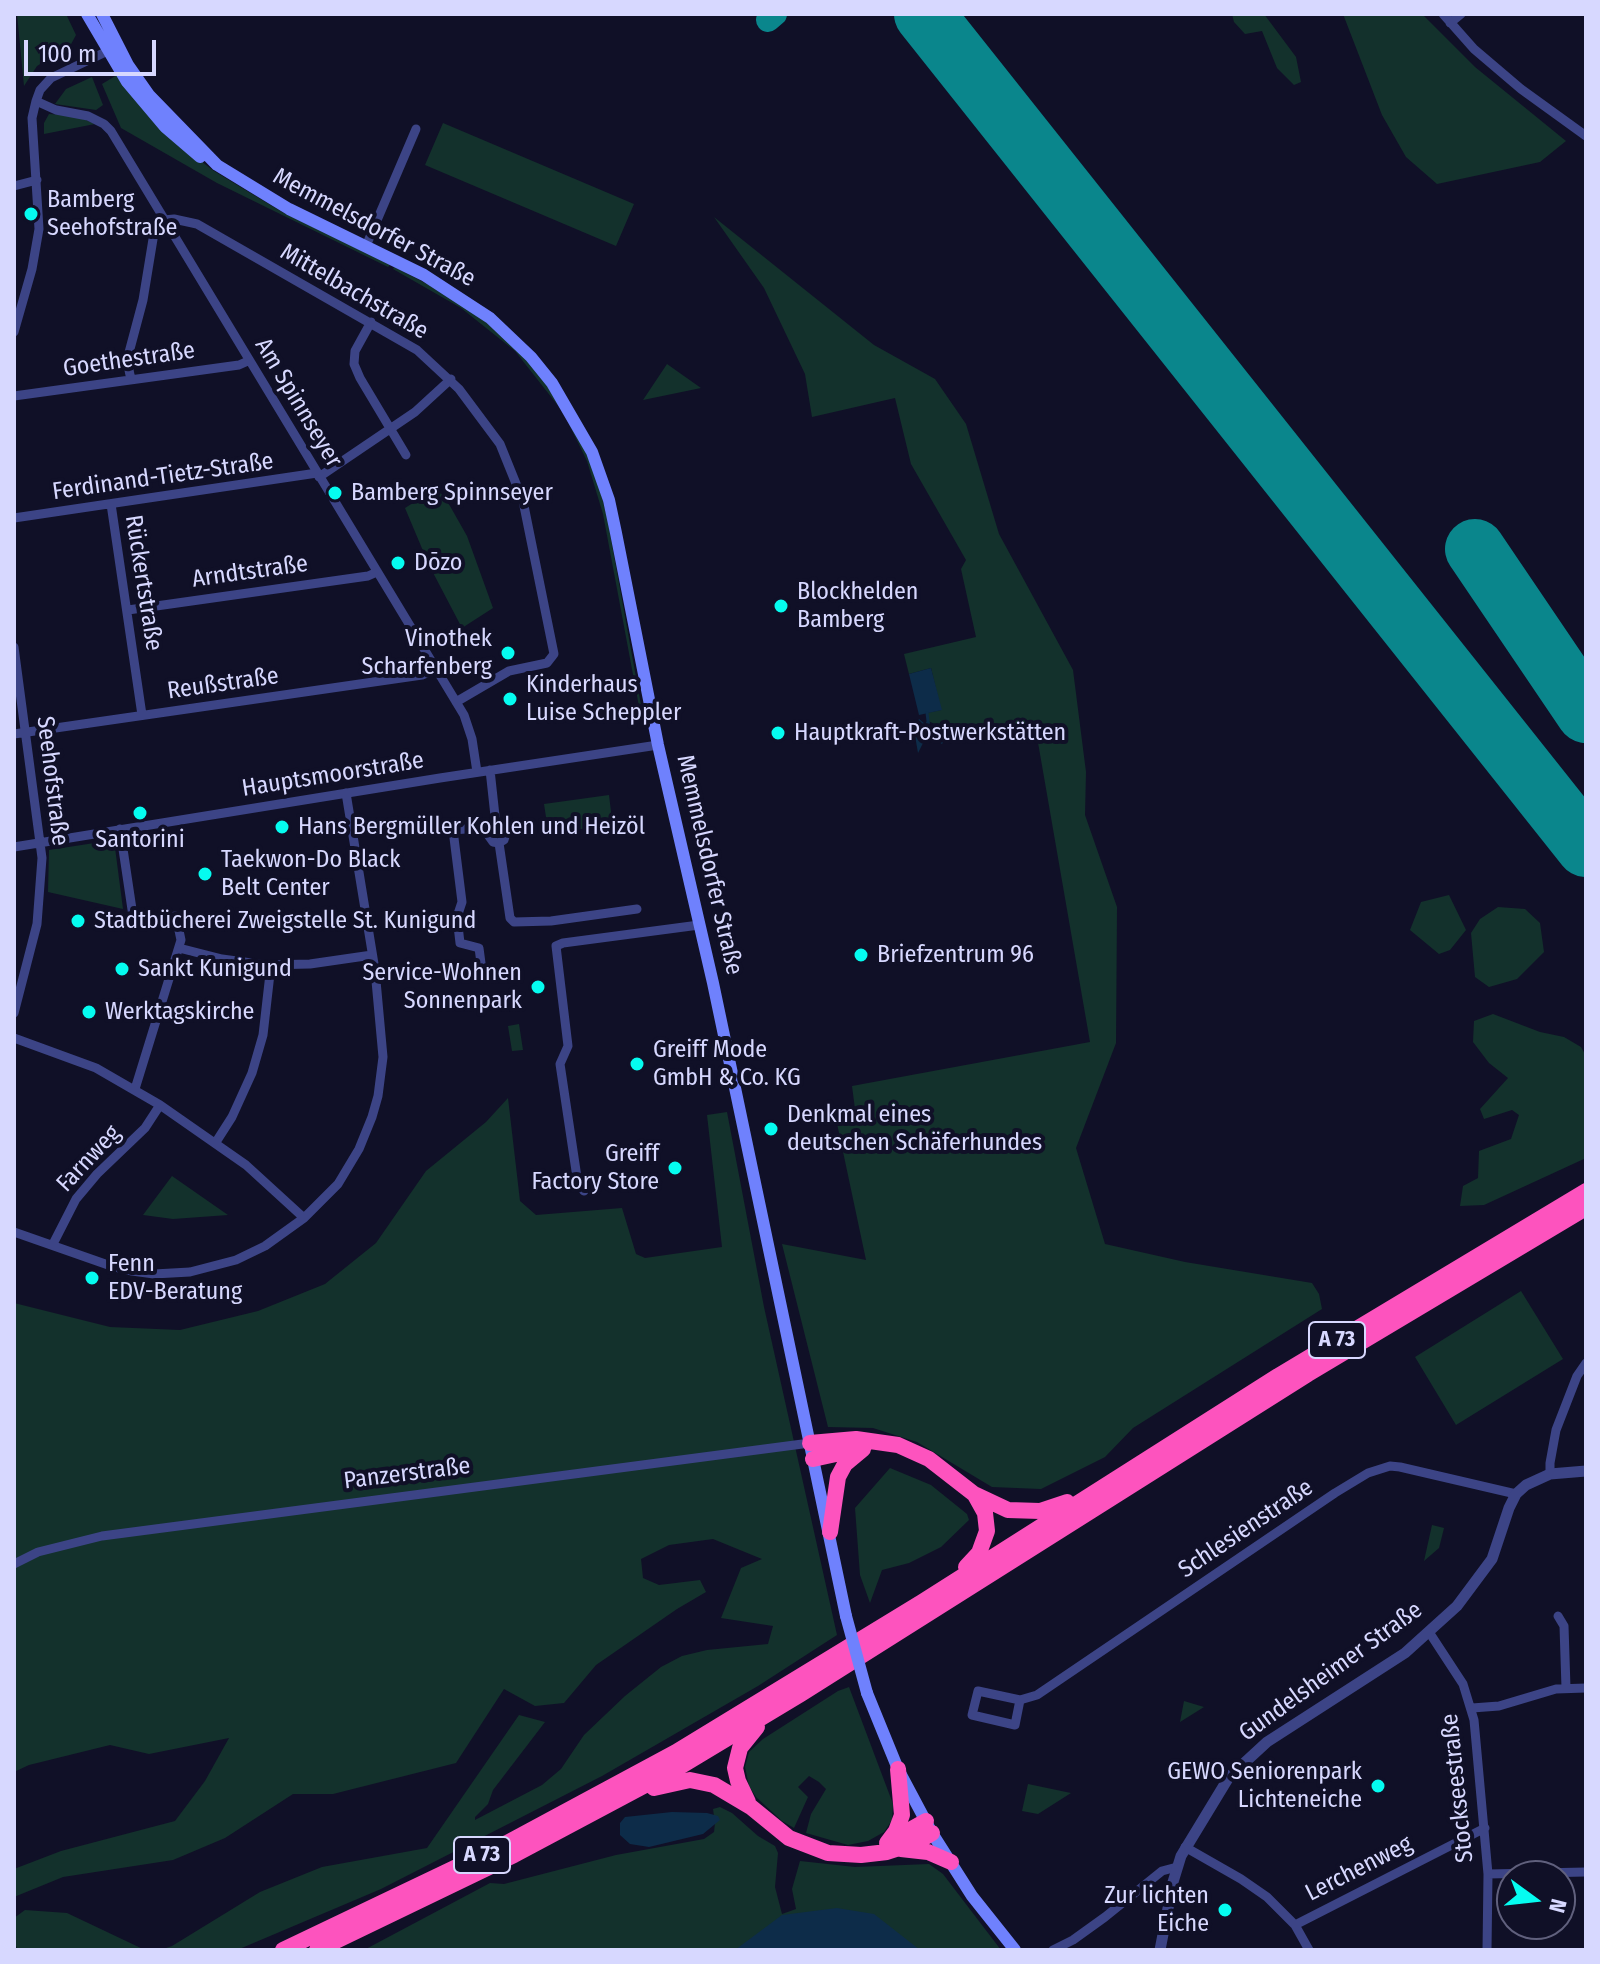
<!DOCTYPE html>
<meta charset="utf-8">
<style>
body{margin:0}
#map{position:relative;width:1600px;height:1964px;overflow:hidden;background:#101027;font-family:"Fira Sans Condensed",sans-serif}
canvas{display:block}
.frame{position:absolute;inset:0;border:16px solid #d7d8ff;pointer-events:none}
.north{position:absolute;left:1496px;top:1860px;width:80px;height:80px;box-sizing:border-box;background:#101027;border:2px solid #60607d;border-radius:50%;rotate:105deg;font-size:22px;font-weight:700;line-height:32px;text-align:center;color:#d7d8ff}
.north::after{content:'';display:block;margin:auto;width:28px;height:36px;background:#05fcf0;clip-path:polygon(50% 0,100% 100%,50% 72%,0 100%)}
.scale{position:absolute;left:24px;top:40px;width:132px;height:36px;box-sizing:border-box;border:4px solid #d7d8ff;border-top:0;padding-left:10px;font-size:24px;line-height:28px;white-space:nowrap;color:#d7d8ff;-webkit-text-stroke:6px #101027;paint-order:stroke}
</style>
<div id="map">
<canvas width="1600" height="1964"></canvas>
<div class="frame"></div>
<div class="north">N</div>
<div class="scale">100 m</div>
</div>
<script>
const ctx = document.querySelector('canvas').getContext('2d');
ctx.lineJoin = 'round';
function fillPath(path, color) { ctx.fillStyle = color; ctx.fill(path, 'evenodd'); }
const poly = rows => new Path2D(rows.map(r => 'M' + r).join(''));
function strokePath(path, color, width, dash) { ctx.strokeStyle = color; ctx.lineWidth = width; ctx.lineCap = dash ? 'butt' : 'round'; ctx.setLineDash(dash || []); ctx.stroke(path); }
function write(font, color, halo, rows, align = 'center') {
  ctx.font = font + ' "Fira Sans Condensed",sans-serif'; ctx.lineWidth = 8; ctx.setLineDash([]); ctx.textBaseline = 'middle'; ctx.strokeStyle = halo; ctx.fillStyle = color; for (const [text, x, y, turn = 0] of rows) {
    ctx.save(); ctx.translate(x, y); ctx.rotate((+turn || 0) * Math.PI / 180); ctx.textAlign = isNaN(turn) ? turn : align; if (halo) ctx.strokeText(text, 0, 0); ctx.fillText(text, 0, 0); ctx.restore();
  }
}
fillPath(poly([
 [17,14,66,14,76,35,70,46,37,66,24,86],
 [1232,14,1264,14,1296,57,1301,82,1294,85,1277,68,1262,31,1245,34,1234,22],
 [1343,14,1422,14,1475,67,1566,141,1540,162,1437,184,1406,157,1382,115],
 [117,75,177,143,214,171,282,212,390,265,388,267,217,183,121,128,102,84],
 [92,77,103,105,96,110,55,104,66,89],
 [49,114,76,116,95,124,44,134,44,123],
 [443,123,634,204,616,246,425,165],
 [714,217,874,345,935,379,966,424,999,534,1073,670,1086,772,1085,815,1117,907,1116,1043,1076,1148,1105,1244,1185,1262,1312,1283,1319,1294,1322,1309,1133,1428,1105,1457,1041,1489,992,1487,917,1442,873,1428,828,1427,782,1244,866,1260,835,1114,855,1109,852,1086,1090,1042,1036,731,953,732,928,721,927,713,941,710,931,668,909,674,904,654,976,637,961,569,966,560,911,464,895,398,812,417,805,374,764,288],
 [394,267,429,285,481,318,524,356,546,384,585,450,598,483,607,517,645,727,643,728,603,514,587,461,563,412,515,351,461,308,393,269],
 [667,364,701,388,643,400],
 [437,488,450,506,467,536,493,608,462,628,429,565,405,508],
 [609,795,613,828,548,830,544,804],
 [114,840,123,909,48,892,49,850],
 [1449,895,1466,930,1450,950,1439,954,1410,930,1421,902],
 [1498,907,1525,909,1540,923,1544,952,1517,979,1489,987,1475,977,1471,933,1480,919],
 [1493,1014,1540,1032,1564,1037,1581,1047,1586,1056,1586,1158,1484,1205,1460,1206,1463,1186,1478,1178,1479,1151,1511,1139,1519,1115,1512,1110,1484,1119,1480,1109,1508,1078,1489,1063,1473,1042,1474,1021],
 [519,1024,523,1050,512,1051,508,1026],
 [508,1098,520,1201,536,1215,622,1208,636,1254,645,1258,722,1247,707,1115,727,1112,764,1307,837,1635,758,1686,602,1776,381,1889,237,1950,160,1950,172,1946,260,1892,322,1867,427,1848,519,1715,545,1722,493,1790,488,1804,475,1817,475,1820,542,1785,561,1769,584,1735,625,1696,661,1667,682,1656,707,1650,768,1644,773,1626,721,1618,741,1568,762,1559,713,1539,669,1545,641,1559,643,1578,659,1585,700,1580,706,1592,677,1609,596,1665,564,1703,535,1706,504,1689,456,1763,333,1794,293,1794,225,1838,173,1860,63,1877,14,1897,14,1869,61,1851,175,1821,205,1781,229,1738,149,1754,110,1745,29,1765,14,1772,14,1303,110,1327,180,1330,258,1311,325,1284,376,1243,426,1171,486,1122],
 [172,1176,228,1215,173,1219,143,1215],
 [1521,1291,1563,1359,1456,1425,1415,1357],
 [890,1468,931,1485,967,1514,969,1520,941,1547,909,1563,882,1570,870,1603,860,1575,855,1508],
 [1432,1525,1444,1528,1439,1548,1424,1561],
 [849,1687,893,1804,892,1820,884,1832,868,1841,848,1845,806,1833,811,1814,826,1789,819,1782,809,1776,798,1787,808,1797,794,1828,782,1821,756,1797,749,1786,745,1767,749,1752,763,1739,838,1691],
 [1184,1701,1204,1707,1180,1722],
 [1028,1784,1071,1793,1038,1814,1022,1811],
 [720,1807,732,1813,758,1836,775,1846,778,1853,775,1887,782,1914,796,1909,792,1889,800,1861,855,1867,929,1864,943,1874,1001,1950,364,1950,490,1883,504,1884,616,1855,704,1839,714,1832,715,1823,713,1809],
 [25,1910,67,1913,145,1950,18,1950,14,1942,14,1918]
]), '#13312c');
fillPath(poly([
 [931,668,942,710,919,715,909,674],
 [919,719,925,724,927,721,930,722,929,726,938,733,942,731,948,734,942,744,927,735,918,753,914,730],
 [672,1812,707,1813,718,1816,720,1820,703,1834,649,1847,630,1844,620,1835,620,1823,625,1817],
 [837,1908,874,1914,920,1950,735,1950,782,1915]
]), '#0d2c49');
strokePath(poly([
 [927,713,928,721]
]), '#0d2c49', 3);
strokePath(poly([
 [768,20,775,14]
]), '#0a868c', 24);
strokePath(poly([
 [924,14,1586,847],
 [1475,549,1586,713]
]), '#0a868c', 60);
strokePath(poly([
 [1443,14,1474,49,1521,89,1586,136],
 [1450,23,1461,14],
 [36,101,56,110,88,116,104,124,111,131,464,715,472,739,477,772],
 [14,186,37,180],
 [164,220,174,219,197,224,417,350,459,389,500,444,523,501,554,654,547,663,509,671,456,702],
 [366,246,416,129],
 [371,322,355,351,354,364,360,378,406,455],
 [14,332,32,269,39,229,32,118,36,101,40,90,51,78,114,48],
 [131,380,127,360,143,300,154,233,164,220],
 [14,396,239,365,248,361],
 [319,477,415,412,451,379],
 [111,504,142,715],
 [14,518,317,473],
 [128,610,368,576,377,572],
 [14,647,42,858,37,924,14,1013],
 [14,734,422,675,436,669],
 [490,770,496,825,502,827,506,833,504,840,499,843,493,842,488,835,494,826],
 [502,827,529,823],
 [120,829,133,916,143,921,176,916,181,940,135,1089],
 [499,843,510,918,514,922,551,921,637,909],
 [14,847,440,778,658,745],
 [179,948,222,959,266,965,310,964,372,955],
 [483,978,479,948,460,943,457,917,462,902,453,830,492,827],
 [14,1038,96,1068,160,1105,246,1165,304,1218],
 [216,1142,232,1117,252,1073,263,1035,271,965],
 [584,1191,578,1184,560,1064,568,1046,556,946,563,943,699,925],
 [14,1232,111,1266,132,1271,154,1274,190,1272,236,1260,265,1246,304,1218,338,1184,359,1149,372,1117,378,1096,383,1057,375,970,346,793],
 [53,1244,76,1199,97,1174,145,1128,160,1105],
 [1550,1474,1550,1463,1556,1430,1577,1376,1586,1363],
 [14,1564,38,1552,102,1536,810,1443],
 [1558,1616,1564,1626,1566,1688],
 [1429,1632,1463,1684,1474,1720,1488,1874,1487,1950],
 [1020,1700,1015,1725,972,1715,978,1691,1020,1700,1037,1695,1335,1493,1368,1473,1390,1466,1400,1467,1516,1494],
 [1472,1708,1499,1706,1556,1689,1586,1688],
 [1185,1847,1241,1879,1267,1897,1295,1925,1309,1950],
 [1488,1874,1586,1872],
 [1295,1925,1485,1828],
 [1053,1950,1073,1940,1105,1917,1162,1871,1177,1867]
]), '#3c4486', 9);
strokePath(poly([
 [1160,1950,1173,1882,1181,1856,1229,1777,1267,1742,1405,1653,1457,1606,1492,1559,1509,1508,1516,1494,1526,1485,1550,1474,1586,1471]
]), '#3c4486', 11);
strokePath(poly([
 [87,14,127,82,165,127,200,157],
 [102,14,128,65,149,95,217,165,289,209,424,275,490,318,531,357,552,383,592,452,609,500,616,533,658,745,713,983,846,1616],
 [867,1693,898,1769,932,1833,972,1896,1015,1950]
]), '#6f81fd', 12);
strokePath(poly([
 [810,1443,856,1439,898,1445,929,1459,974,1494,1008,1510,1040,1511,1067,1502],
 [813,1459,859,1449],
 [830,1532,838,1477,845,1464,863,1449],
 [966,1567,979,1553,987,1531,985,1513,975,1495],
 [654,1788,690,1780,714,1785,751,1807,789,1838,828,1853,861,1855,887,1852,915,1843,932,1833],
 [748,1802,738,1781,735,1768,740,1748,757,1727],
 [892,1840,926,1821],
 [887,1843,896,1831,902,1815,898,1769],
 [901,1849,928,1852,951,1862],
 [283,1950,507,1843,676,1752,922,1602,1278,1376,1586,1191],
 [317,1950,514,1855,683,1765,801,1694,1308,1374,1586,1208]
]), '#fd53be', 16);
strokePath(poly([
 [846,1616,867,1693]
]), '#6f81fd', 12);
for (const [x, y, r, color] of [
 [31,214,8,"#05fcf0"],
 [335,493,8,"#05fcf0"],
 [398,563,8,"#05fcf0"],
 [781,606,8,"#05fcf0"],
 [508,653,8,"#05fcf0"],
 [510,699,8,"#05fcf0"],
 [778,733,8,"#05fcf0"],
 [140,813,8,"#05fcf0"],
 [282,827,8,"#05fcf0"],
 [205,874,8,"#05fcf0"],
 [78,921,8,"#05fcf0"],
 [861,955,8,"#05fcf0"],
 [122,969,8,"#05fcf0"],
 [538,987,8,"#05fcf0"],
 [89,1012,8,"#05fcf0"],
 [637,1064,8,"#05fcf0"],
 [771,1129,8,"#05fcf0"],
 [675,1168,8,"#05fcf0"],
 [92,1278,8,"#05fcf0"],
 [1378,1786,8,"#05fcf0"],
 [1225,1910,8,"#05fcf0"]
]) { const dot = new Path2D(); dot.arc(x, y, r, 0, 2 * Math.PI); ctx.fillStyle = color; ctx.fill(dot); strokePath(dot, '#101027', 3); }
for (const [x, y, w] of [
 [1337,1340,56],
 [482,1855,56]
]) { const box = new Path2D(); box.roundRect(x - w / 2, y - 18, w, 36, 6); ctx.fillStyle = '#101027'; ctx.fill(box); strokePath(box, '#d7d8ff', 2); }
write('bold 22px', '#d7d8ff', null, [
 ["A 73",1337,1340],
 ["A 73",482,1855]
]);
write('24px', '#d7d8ff', '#101027', [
 ["Bamberg",47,200],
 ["Seehofstraße",47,228],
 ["Bamberg Spinnseyer",351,493],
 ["Dōzo",414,563],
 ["Blockhelden",797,592],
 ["Bamberg",797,620],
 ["Vinothek",492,639,"right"],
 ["Scharfenberg",492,667,"right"],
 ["Kinderhaus",526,685],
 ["Luise Scheppler",526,713],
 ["Hauptkraft-Postwerkstätten",794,733],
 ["Hans Bergmüller Kohlen und Heizöl",298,827],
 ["Santorini",140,840,"center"],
 ["Taekwon-Do Black",221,860],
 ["Belt Center",221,888],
 ["Stadtbücherei Zweigstelle St. Kunigund",94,921],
 ["Briefzentrum 96",877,955],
 ["Sankt Kunigund",138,969],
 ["Service-Wohnen",522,973,"right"],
 ["Sonnenpark",522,1001,"right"],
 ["Werktagskirche",105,1012],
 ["Greiff Mode",653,1050],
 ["GmbH & Co. KG",653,1078],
 ["Denkmal eines",787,1115],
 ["deutschen Schäferhundes",787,1143],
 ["Greiff",659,1154,"right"],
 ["Factory Store",659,1182,"right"],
 ["Fenn",108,1264],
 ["EDV-Beratung",108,1292],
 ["GEWO Seniorenpark",1362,1772,"right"],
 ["Lichteneiche",1362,1800,"right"],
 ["Zur lichten",1209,1896,"right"],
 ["Eiche",1209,1924,"right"]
], 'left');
write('24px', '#d7d8ff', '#101027', [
 ["Memmelsdorfer Straße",374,228,28],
 ["Mittelbachstraße",354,292,30],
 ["Goethestraße",129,360,-8],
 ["Am Spinnseyer",298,403,59],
 ["Ferdinand-Tietz-Straße",163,477,-8],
 ["Arndtstraße",250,572,-8],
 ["Rückertstraße",143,583,81],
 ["Reußstraße",223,684,-8],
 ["Hauptsmoorstraße",333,775,-9],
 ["Seehofstraße",52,781,83],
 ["Memmelsdorfer Straße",709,865,77],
 ["Farnweg",89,1159,-47],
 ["Panzerstraße",407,1474,-7],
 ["Schlesienstraße",1246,1529,-34],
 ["Gundelsheimer Straße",1331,1672,-36],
 ["Stockseestraße",1458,1788,-96],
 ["Lerchenweg",1359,1869,-27]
]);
</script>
